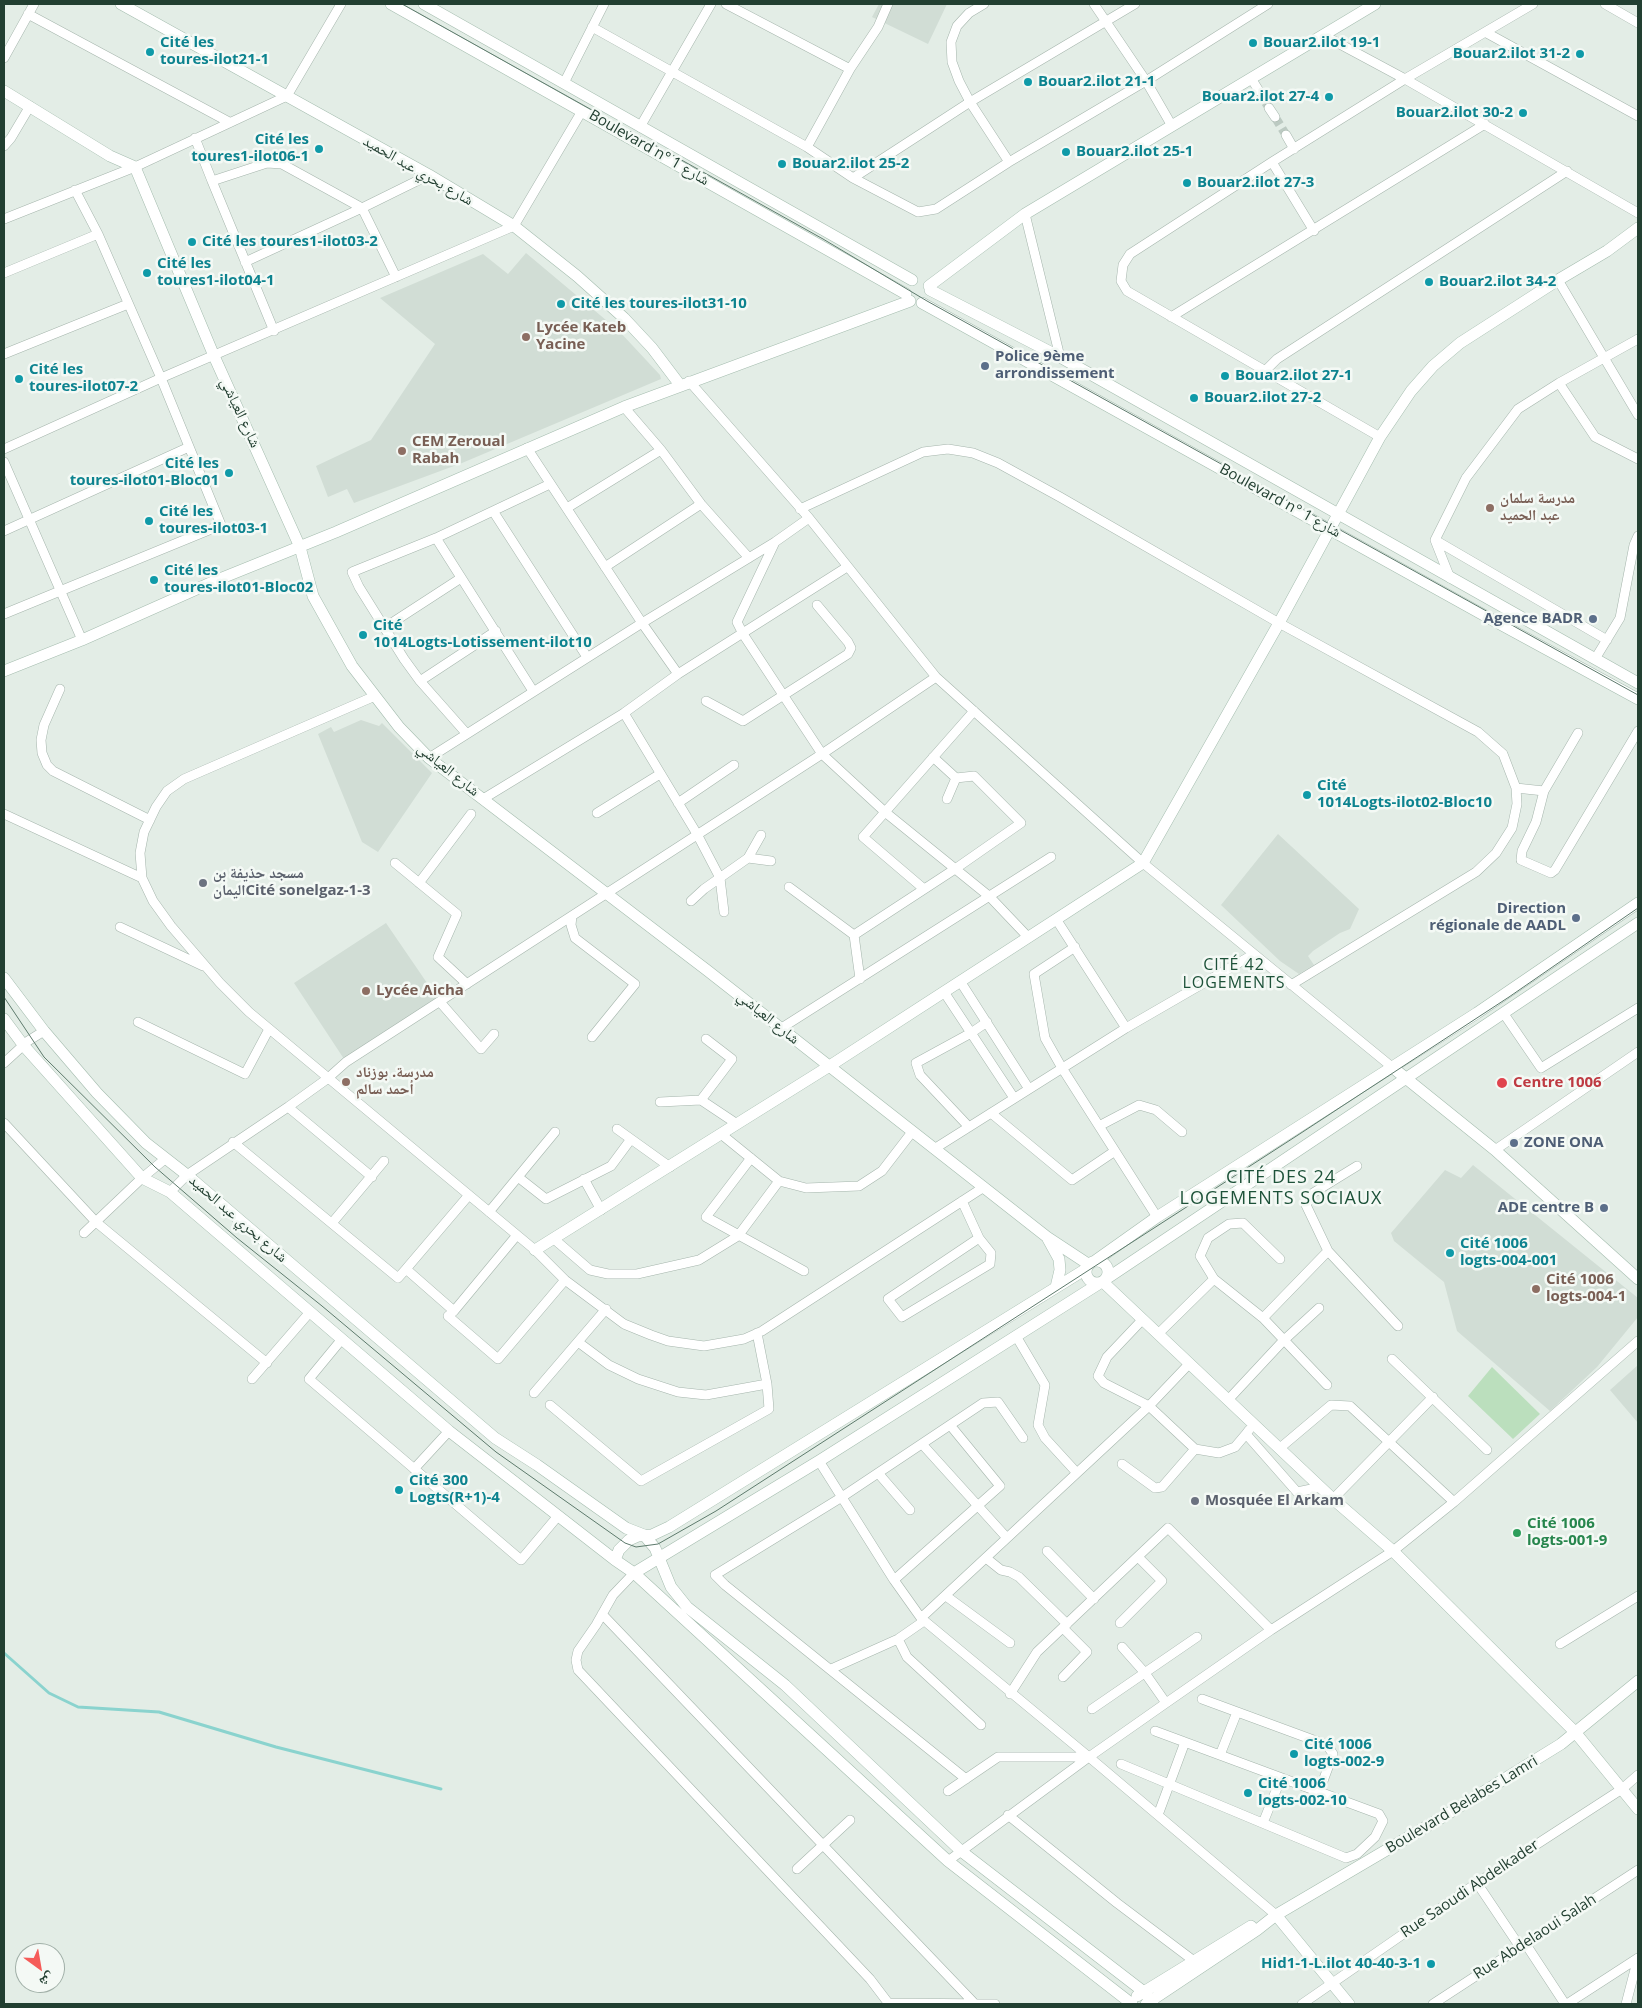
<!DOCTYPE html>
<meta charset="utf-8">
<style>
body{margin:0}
#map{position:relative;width:1642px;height:2008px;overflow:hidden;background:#e3ede6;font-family:"Open Sans","Noto Naskh Arabic",sans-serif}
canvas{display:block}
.frame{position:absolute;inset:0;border:5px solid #223f31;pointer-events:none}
.north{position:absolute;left:15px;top:1943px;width:50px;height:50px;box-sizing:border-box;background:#f4f9f5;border:1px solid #a0afa7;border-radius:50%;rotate:148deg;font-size:14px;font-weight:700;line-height:20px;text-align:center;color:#223f31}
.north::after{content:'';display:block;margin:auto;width:18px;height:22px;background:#f55c59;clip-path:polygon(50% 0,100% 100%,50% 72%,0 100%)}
</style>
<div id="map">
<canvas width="1642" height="2008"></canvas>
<div class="frame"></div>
<div class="north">ش</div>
</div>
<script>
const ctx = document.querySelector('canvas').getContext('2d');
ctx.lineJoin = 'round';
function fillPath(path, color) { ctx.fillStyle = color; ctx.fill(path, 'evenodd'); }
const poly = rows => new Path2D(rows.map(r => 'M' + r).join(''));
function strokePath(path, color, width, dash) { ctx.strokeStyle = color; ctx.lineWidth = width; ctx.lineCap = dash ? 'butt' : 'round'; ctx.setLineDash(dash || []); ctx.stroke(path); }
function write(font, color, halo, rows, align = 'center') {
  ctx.font = font + ' "Open Sans","Noto Naskh Arabic",sans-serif'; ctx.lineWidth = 5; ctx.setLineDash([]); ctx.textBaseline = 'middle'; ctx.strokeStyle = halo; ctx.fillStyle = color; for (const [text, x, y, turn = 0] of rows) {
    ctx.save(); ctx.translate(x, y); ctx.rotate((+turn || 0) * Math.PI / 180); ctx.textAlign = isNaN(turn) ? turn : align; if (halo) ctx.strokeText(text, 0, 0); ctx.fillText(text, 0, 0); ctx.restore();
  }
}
fillPath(poly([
 [879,4,947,4,928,44,872,17],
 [526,253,619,331,660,375,661,379,462,463,354,503,347,489,328,497,316,466,371,440,435,344,380,298,483,254,508,274],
 [361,720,379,726,382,723,432,773,378,852,362,842,318,734,331,727,334,732],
 [1278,834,1359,909,1350,929,1340,933,1313,951,1308,956,1314,965,1299,974,1280,961,1221,905],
 [386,923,440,1002,346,1062,294,983],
 [1473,1165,1638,1298,1638,1317,1597,1367,1550,1411,1457,1331,1444,1282,1394,1241,1391,1233,1445,1170,1461,1178],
 [1638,1365,1638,1423,1610,1390]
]), '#d1ddd5');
fillPath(poly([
 [1492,1367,1540,1414,1513,1439,1468,1396]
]), '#bbdfbd');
strokePath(poly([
 [4,1653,49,1693,78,1707,159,1712,276,1747,441,1789]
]), '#8ad3ce', 3);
strokePath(poly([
 [1259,91,1269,108],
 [1275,117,1286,135]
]), '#bccac2', 9, [9, 4.5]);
const street = poly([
 [726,4,850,69],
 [984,4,969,13,957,26,951,42,952,62,959,81,970,102,1009,162],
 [1094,4,1146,81,1172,126],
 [1605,4,1638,23],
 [28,14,229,122],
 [592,27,807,147,853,178,918,212,936,209,1009,162,1146,81,1268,4],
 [1485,32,1638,116],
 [1323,35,1405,79,1638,213],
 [4,58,34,4],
 [1251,78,1259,91],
 [564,83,604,4],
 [1269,108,1275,117],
 [640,127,711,4],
 [1286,135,1294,149],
 [195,138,212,181],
 [4,146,11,138,30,106],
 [807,147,850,69,878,27,888,4],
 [1272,162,1314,231],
 [853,178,970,102,1135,4],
 [1025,214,1060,357],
 [4,219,135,167,287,96,341,4],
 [245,262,362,208,429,175],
 [4,273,98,234],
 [1558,280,1638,415],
 [1171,317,1485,124],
 [274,331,212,181,267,163,282,164,362,208,396,277],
 [4,354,128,304],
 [1266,370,1277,359,1567,171],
 [689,381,809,518,936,677,1143,863,1392,1067],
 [1559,383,1595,437,1638,459],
 [624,407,661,450,701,504,749,558],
 [1380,437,1127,291,1121,281,1123,265,1130,254,1272,162,1405,79,1533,4],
 [527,448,642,623,678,674],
 [4,449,161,378,514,226,582,111],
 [4,462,82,640],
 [567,508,661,450],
 [800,509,923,452,948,449,973,453,998,463,1060,497,1279,623,1478,732,1503,754,1516,788,1517,804,1512,828,1496,853,1476,872,1291,985],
 [493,511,587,657],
 [4,531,189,447],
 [436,538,533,691],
 [1435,540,1466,478,1518,409,1559,383,1638,339],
 [775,542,737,622,743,634,822,754,885,812,990,897,1028,937],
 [605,567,701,504],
 [1450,578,1435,540,1607,640],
 [4,614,221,525,161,378,98,234,75,190],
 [384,628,461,578],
 [1595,659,1620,618,1634,545,1638,536],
 [420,681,496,631],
 [60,689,44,725,41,740,42,753,47,765,53,771,150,820],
 [375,696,184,779,167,791,156,807,144,832,140,853,142,878,153,901,171,926,220,983,249,1012,535,1250,565,1280,624,1324,651,1335,668,1341,704,1346,744,1339,762,1331,984,1187],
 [706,701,743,721,848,654,851,648,848,642,817,605],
 [624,713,697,834,720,878,724,912],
 [466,733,420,681,404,659,359,587,352,572,436,538,550,484],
 [1578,733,1544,791,1536,822,1522,851,1521,860,1551,873,1555,870,1638,731],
 [933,757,956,778],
 [429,758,642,623,775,542,809,518],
 [1516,788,1544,791],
 [483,799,624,713,678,674,847,567],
 [678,803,734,765],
 [597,813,660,774],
 [4,814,142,878],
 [748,858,771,861],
 [395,863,457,914,438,957,467,984],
 [419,883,471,814],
 [789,887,854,935],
 [924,889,863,837,974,711],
 [691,901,704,889,748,858,761,835],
 [572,916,571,925,575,938,635,984,592,1037],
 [1056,919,1126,1028],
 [120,927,203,966],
 [1075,947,1034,974,1045,1038,1062,1068,1157,1217],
 [860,979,854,935,955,869,1021,823,974,776,956,778,947,799],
 [960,981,1029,1089],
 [944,992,1014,1098],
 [440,1002,481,1049,494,1034],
 [1504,1014,1541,1068,1638,1008],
 [138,1022,245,1074,269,1029],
 [780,1029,1051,857],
 [706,1039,732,1059,701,1100,737,1124],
 [4,1063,28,1041,44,1031],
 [660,1102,701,1100],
 [288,1107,372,1177],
 [991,1113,1072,1180,1115,1151],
 [4,1123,96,1222,267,1363],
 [1099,1126,1139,1105,1156,1110,1182,1132],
 [969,1127,920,1075,916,1063,971,1033,987,1022],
 [617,1129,670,1167],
 [721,1134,779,1181,806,1188,859,1186,882,1171,912,1132],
 [233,1142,398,1278,406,1269,454,1311,448,1316,498,1359,565,1280],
 [934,1149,1126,1028,1254,954],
 [1495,1150,1638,1052],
 [751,1158,706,1217,804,1271],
 [518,1177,546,1199,611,1166,631,1139],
 [584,1179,601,1210],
 [170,1192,187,1175,288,1107,327,1079,346,1062,822,754,936,677],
 [962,1201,979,1238,888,1299,902,1317,990,1264,991,1253,979,1238],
 [489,1212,555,1132],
 [332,1223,384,1161],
 [84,1233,142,1178,165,1159],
 [554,1239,590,1270,608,1274,637,1274,699,1260,738,1236,779,1181],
 [1328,1251,1306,1205,1313,1193,1357,1166],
 [406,1269,469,1195],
 [1214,1279,1200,1256,1208,1238,1229,1224,1243,1223,1280,1259],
 [454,1311,517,1235],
 [1263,1318,1327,1385],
 [1143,1319,1107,1357,1098,1376,1104,1383,1149,1406,1195,1449,1219,1453,1235,1447,1246,1434],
 [1158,1334,1214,1279,1263,1318,1328,1251,1398,1326],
 [1016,1336,1045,1385,1038,1425,1045,1438,1077,1473],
 [342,1339,309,1379,521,1560,558,1516],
 [578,1342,609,1365,638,1379,678,1392,706,1395,767,1384],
 [1392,1359,1487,1450],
 [252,1379,310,1312],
 [534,1393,606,1309],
 [1228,1400,1283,1341,1319,1308],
 [550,1405,641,1481,769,1409,767,1384,757,1333],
 [1249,1430,1246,1434,1297,1492,1321,1487],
 [922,1444,1007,1538],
 [1280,1448,1331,1405,1350,1406,1454,1502],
 [819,1461,894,1580,921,1618,1089,1757,1276,1915],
 [1122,1464,1155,1488,1162,1487,1195,1449],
 [414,1469,449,1431],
 [878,1473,910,1510],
 [1333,1499,1433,1397],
 [1047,1551,1094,1599],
 [986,1558,1001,1570,1010,1572,1019,1577,1067,1624],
 [634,1573,613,1595,596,1625,578,1651,576,1660,578,1670,870,1979,889,2004],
 [894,1580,1000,1486,950,1425],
 [946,1596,1010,1643],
 [602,1614,975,2004],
 [921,1618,1149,1406,1189,1364],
 [1120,1623,1162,1581,1138,1557],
 [1063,1628,1087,1652,1063,1677],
 [898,1639,907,1657,981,1725],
 [1560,1644,1638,1596],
 [1122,1647,1145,1673,1166,1703],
 [831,1669,898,1639,924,1621],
 [1010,1694,1037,1652,1168,1528,1271,1630],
 [1202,1699,1327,1745,1333,1754,1319,1792],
 [1092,1709,1197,1637],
 [1220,1755,1237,1712],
 [1121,1764,1346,1858,1357,1854,1375,1837,1383,1821,1379,1814,1155,1731],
 [966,1779,725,1585,715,1575,842,1497,983,1403,998,1402,1023,1438],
 [948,1791,998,1757,1089,1757],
 [1008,1815,1117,1903,1194,1961],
 [1158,1815,1185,1742],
 [1263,1823,1281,1778],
 [948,1861,1089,1757,1166,1703,1271,1630,1393,1551,1454,1502,1638,1341],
 [797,1869,850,1820],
 [1477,1883,1520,1947],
 [1525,1943,1565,2004],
 [888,2003,995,2004],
 [1302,2004,1477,1883,1622,1789,1638,1775],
 [1433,2004,1638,1870],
 [1567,2004,1638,1958],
 [1626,2004,1638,1958]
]);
const secondary = poly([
 [121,4,429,175,514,226,577,276,624,318,652,348,680,385],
 [391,4,906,294],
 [424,4,912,280],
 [4,91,110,156,135,167,214,356,300,547,313,596,352,666,399,727,429,758,708,971,1047,1237,1088,1264],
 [929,286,1025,214,1375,4],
 [930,290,1060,357,1638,683],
 [922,303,1489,618,1638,699],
 [4,671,82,640,217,580,336,532,624,407,910,301],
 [4,978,44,1031,97,1093,146,1143,187,1175,495,1438,537,1465,626,1528,644,1535,655,1548,671,1587,687,1607,785,1685,961,1851,1144,1992,1153,2004],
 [4,1019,24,1046,142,1178,170,1192,449,1431,615,1560,634,1573,948,1861,1132,2004],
 [1392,1067,1495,1150,1638,1279],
 [1048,1239,1059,1259,1060,1270,1056,1287],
 [535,1250,828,1067,1143,863,1279,623,1380,437,1411,391,1433,366,1460,343,1558,280,1607,251,1638,228],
 '1086 1272a11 11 0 1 1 22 0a11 11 0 1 1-22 0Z',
 [1095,1261,1157,1217,1477,1013,1638,903],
 [1106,1279,1638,923],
 [1103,1282,1333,1499,1393,1551,1575,1732,1638,1809],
 [615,1560,619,1550,629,1540,638,1536,652,1535,669,1527,1086,1269],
 [634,1573,819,1461,1100,1283],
 [1276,1915,1349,2004],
 [1137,1996,1251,1926],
 [1146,2004,1257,1930,1276,1915,1446,1815,1561,1744,1638,1681]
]);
strokePath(street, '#a5b5ac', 10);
strokePath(secondary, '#a4bcae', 12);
strokePath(street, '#fff', 9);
strokePath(secondary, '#fff', 11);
strokePath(poly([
 [402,4,823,239,927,301,1638,695],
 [4,997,44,1057,155,1167,237,1238,322,1306,496,1452,625,1543,636,1547,658,1544,716,1511,1298,1135,1509,997,1638,908]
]), '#5d7a6c', 1);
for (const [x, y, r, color] of [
 [1253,43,5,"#0f9aa8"],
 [150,52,5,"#0f9aa8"],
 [1580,54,5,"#0f9aa8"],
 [1028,82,5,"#0f9aa8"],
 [1329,97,5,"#0f9aa8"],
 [1523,113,5,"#0f9aa8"],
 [319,149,5,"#0f9aa8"],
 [1066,152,5,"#0f9aa8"],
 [782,164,5,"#0f9aa8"],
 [1187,183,5,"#0f9aa8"],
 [192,242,5,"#0f9aa8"],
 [147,273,5,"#0f9aa8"],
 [1429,282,5,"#0f9aa8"],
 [561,304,5,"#0f9aa8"],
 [526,337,5,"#8d6e63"],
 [985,366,5,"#5c6f8a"],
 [1225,376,5,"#0f9aa8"],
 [19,379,5,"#0f9aa8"],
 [1194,398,5,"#0f9aa8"],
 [402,451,5,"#8d6e63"],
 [229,473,5,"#0f9aa8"],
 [1490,508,5,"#8d6e63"],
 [149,521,5,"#0f9aa8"],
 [154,580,5,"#0f9aa8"],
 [1593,619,5,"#5c6f8a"],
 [363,635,5,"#0f9aa8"],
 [1307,795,5,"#0f9aa8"],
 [203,883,5,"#6b7280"],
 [1576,918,5,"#5c6f8a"],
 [366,991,5,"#8d6e63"],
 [346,1082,5,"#8d6e63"],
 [1502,1083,6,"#e0444e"],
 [1514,1143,5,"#5c6f8a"],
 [1604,1208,5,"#5c6f8a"],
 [1450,1253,5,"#0f9aa8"],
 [1536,1289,5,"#8d6e63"],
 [399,1490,5,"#0f9aa8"],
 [1195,1501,5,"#6b7280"],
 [1517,1533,5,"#2e9e5b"],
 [1294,1754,5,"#0f9aa8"],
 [1248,1793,5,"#0f9aa8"],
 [1431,1964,5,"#0f9aa8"]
]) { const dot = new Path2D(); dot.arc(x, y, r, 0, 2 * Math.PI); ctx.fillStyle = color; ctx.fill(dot); strokePath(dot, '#f4f9f5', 2); }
write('bold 15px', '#0d838f', '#f4f9f5', [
 ["Cité les",160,43],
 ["toures-ilot21-1",160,60],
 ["Bouar2.ilot 19-1",1263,43],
 ["Bouar2.ilot 31-2",1570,54,"right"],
 ["Bouar2.ilot 21-1",1038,82],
 ["Bouar2.ilot 27-4",1319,97,"right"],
 ["Bouar2.ilot 30-2",1513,113,"right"],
 ["Cité les",309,140,"right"],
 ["toures1-ilot06-1",309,157,"right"],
 ["Bouar2.ilot 25-1",1076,152],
 ["Bouar2.ilot 25-2",792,164],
 ["Bouar2.ilot 27-3",1197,183],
 ["Cité les toures1-ilot03-2",202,242],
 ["Cité les",157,264],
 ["toures1-ilot04-1",157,281],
 ["Bouar2.ilot 34-2",1439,282],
 ["Cité les toures-ilot31-10",571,304],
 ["Cité les",29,370],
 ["toures-ilot07-2",29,387],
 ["Bouar2.ilot 27-1",1235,376],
 ["Bouar2.ilot 27-2",1204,398],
 ["Cité les",219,464,"right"],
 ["toures-ilot01-Bloc01",219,481,"right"],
 ["Cité les",159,512],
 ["toures-ilot03-1",159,529],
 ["Cité les",164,571],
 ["toures-ilot01-Bloc02",164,588],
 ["Cité",373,626],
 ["1014Logts-Lotissement-ilot10",373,643],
 ["Cité",1317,786],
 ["1014Logts-ilot02-Bloc10",1317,803],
 ["Cité 1006",1460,1244],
 ["logts-004-001",1460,1261],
 ["Cité 300",409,1481],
 ["Logts(R+1)-4",409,1498],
 ["Cité 1006",1304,1745],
 ["logts-002-9",1304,1762],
 ["Cité 1006",1258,1784],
 ["logts-002-10",1258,1801],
 ["Hid1-1-L.ilot 40-40-3-1",1421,1964,"right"]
], 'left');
write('15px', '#223f31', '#f4f9f5', [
 ["Boulevard n° شارع 1",649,148,30],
 ["شارع بحري عبد الحميد",418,171,30],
 ["شارع العياشي",240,413,65],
 ["Boulevard n° شارع 1",1280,501,29],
 ["شارع العياشي",448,770,39],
 ["شارع العياشي",768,1018,39],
 ["شارع بحري عبد الحميد",238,1219,41],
 ["Boulevard Belabes Lamri",1462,1805,-31],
 ["Rue Saoudi Abdelkader",1470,1889,-34],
 ["Rue Abdelaoui Salah",1535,1937,-33]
]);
write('bold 15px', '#785e54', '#f4f9f5', [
 ["Lycée Kateb",536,328],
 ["Yacine",536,345],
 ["CEM Zeroual",412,442],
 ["Rabah",412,459],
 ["مدرسة سلمان",1500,499],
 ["عبد الحميد",1500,516],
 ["Lycée Aicha",376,991],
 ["مدرسة. بوزناد",356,1073],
 ["أحمد سالم",356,1090],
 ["Cité 1006",1546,1280],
 ["logts-004-1",1546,1297]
], 'left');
write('bold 15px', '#4e5e75', '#f4f9f5', [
 ["Police 9ème",995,357,"left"],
 ["arrondissement",995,374,"left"],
 ["Agence BADR",1583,619],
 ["Direction",1566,909],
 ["régionale de AADL",1566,926],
 ["ZONE ONA",1524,1143,"left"],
 ["ADE centre B",1594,1208]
], 'right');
write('bold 15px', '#5b616d', '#f4f9f5', [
 ["مسجد حذيفة بن",213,874],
 ["اليمانCité sonelgaz-1-3",213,891],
 ["Mosquée El Arkam",1205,1501]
], 'left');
write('bold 15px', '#be3a42', '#f4f9f5', [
 ["Centre 1006",1513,1083]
], 'left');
write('bold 15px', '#27864d', '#f4f9f5', [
 ["Cité 1006",1527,1524],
 ["logts-001-9",1527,1541]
], 'left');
ctx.letterSpacing = '1px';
write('16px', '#1d5239', '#f4f9f5', [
 ["CITÉ 42",1234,965],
 ["LOGEMENTS",1234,983]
]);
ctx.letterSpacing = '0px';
ctx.letterSpacing = '1px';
write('18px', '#1d5239', '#f4f9f5', [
 ["CITÉ DES 24",1281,1178],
 ["LOGEMENTS SOCIAUX",1281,1199]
]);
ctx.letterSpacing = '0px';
</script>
